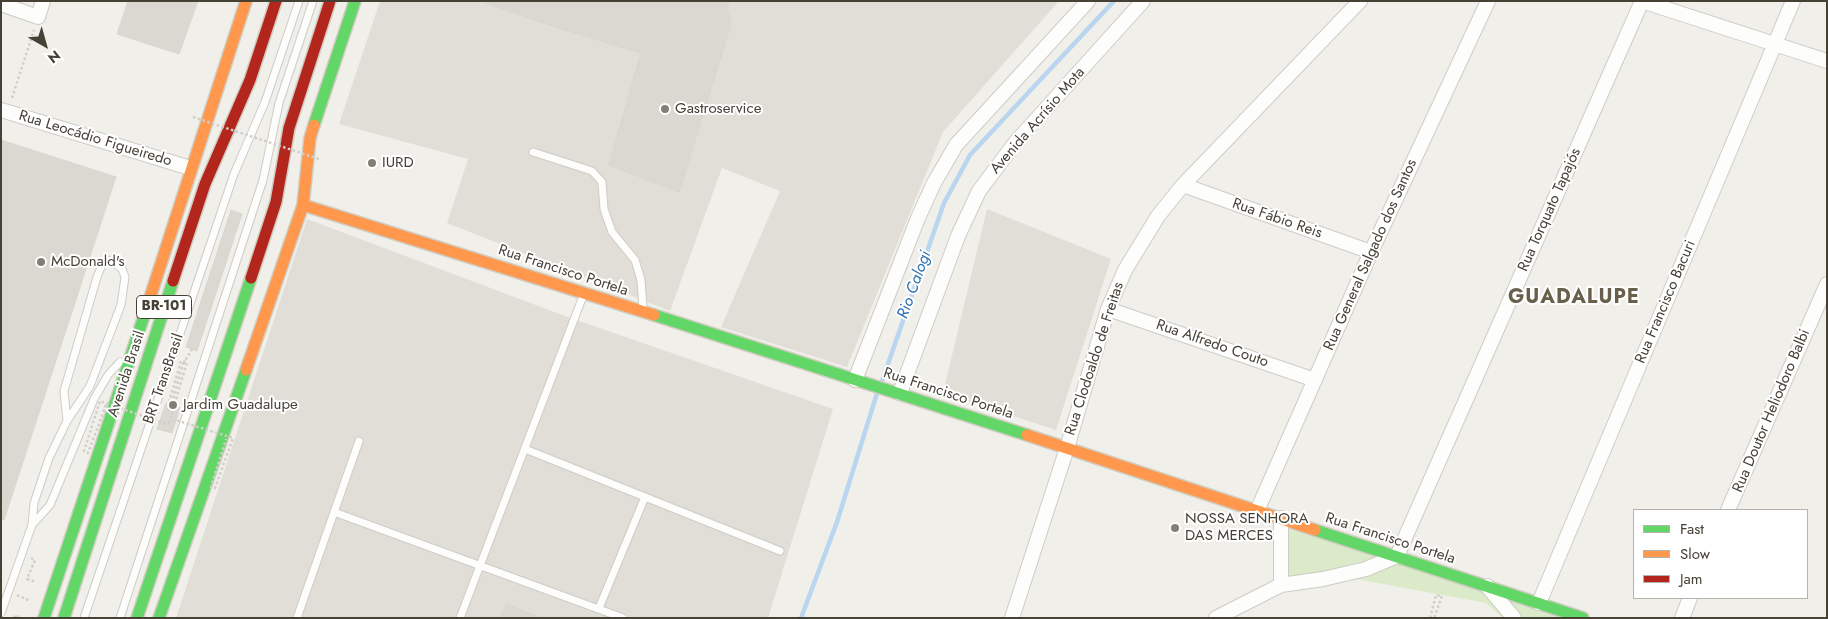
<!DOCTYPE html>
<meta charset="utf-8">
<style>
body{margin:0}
#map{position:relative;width:1828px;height:619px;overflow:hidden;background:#f0efe9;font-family:Jost,sans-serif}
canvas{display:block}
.frame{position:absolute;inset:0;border:2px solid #464135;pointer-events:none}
.legend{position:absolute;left:1633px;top:509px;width:175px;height:90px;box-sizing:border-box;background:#fff;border:1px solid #b5b3ae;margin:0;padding:6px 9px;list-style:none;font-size:15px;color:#464135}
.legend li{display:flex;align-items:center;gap:10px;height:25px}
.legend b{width:25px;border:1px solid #b5b3ae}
.north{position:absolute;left:20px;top:20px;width:50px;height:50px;-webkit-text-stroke:4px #fff;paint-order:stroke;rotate:142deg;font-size:14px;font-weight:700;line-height:20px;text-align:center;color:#464135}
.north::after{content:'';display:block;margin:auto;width:18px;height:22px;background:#464135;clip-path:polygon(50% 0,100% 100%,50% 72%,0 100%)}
</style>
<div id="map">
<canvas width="1828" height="619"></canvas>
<div class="frame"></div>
<ul class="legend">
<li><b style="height:6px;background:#63d668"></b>Fast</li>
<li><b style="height:6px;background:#ff974d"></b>Slow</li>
<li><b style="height:6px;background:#b3261e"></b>Jam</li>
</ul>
<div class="north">N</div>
</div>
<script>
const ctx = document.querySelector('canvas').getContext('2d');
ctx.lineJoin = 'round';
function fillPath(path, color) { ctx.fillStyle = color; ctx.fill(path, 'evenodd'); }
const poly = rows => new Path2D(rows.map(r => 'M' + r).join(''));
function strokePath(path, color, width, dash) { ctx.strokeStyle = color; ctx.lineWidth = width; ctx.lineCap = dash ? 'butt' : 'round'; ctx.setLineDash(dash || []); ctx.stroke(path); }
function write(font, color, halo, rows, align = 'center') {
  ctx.font = font + ' Jost,sans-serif'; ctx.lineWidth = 4; ctx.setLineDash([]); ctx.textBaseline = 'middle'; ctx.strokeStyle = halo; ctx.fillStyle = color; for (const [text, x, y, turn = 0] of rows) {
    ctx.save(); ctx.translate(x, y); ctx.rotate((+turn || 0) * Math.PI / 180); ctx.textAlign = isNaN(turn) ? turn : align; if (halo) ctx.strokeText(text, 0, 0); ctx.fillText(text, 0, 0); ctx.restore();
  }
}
fillPath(poly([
 [380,1,1059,1,943,132,847,367,721,327,780,191,722,168,670,311,447,223,468,159,339,124],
 [987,209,1111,259,1056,430,943,393],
 [307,219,565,316,833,409,768,618,176,618]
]), '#e0ded7');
fillPath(poly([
 [1287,529,1582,618,1503,618,1486,603,1318,572,1284,582]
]), '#dbebc9');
strokePath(poly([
 [882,381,944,203,970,155,1114,1],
 [801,618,837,522,878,390]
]), '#b9d5ef', 4.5);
const building = poly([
 [128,1,198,1,179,54,117,34,128,1],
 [486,1,729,1,727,8,731,24,679,192,609,165,641,53,556,27,486,3,486,1],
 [1,140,116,177,4,520,1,519,1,140],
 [231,210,242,214,197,351,186,347,231,210],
 [166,403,180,408,172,433,157,429,166,403],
 [506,604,539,617,539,618,501,618,506,604]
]);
fillPath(building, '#dad8d1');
strokePath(building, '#d8d6cf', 1);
const lane = poly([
 [533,152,592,171,602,182,604,209,612,232,635,260,641,280,643,309],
 [525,449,780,551],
 [334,512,623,618],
 [32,525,50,505,94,399,108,375,120,362],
 [599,608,645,497],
 [1,613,32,525,34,503,49,458,67,421,90,386,121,305,125,277,122,269,111,260,102,265,97,277,64,391,67,421],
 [84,618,234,174,265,102,299,1],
 [120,618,263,180,279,103,313,1],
 [297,618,359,441],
 [460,618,583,296]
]);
const street = poly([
 [1642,1,1827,61],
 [1,4,38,17,43,1],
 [1,110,190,168],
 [1183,185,1371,252],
 [1108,309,1315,380],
 [855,380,918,218,934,183,956,145,1088,1],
 [900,393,958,236,979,191,1015,143,1143,1],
 [1728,510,1827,284],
 [1257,511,1371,252,1488,1],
 [1281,585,1281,518],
 [1487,586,1514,618],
 [1539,603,1793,1],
 [1012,618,1067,448,1108,309,1125,270,1158,216,1183,185,1360,1],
 [1216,618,1281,585,1323,579,1366,569,1397,556,1642,1],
 [1682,618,1690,598]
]);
const fast = poly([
 [314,125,355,1],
 [654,315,1027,435],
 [1315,530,1583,618],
 [44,618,145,313],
 [64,618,173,281],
 [137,618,251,278],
 [159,618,246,370]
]);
const slow = poly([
 [303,205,654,315],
 [145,313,246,1],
 [246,370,303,205,310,138,314,125],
 [1027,435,1315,530]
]);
const jam = poly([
 [251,278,276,202,289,128,330,1],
 [173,281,205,184,250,80,276,1]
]);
strokePath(lane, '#ceccc6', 9);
strokePath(street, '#ceccc6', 16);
strokePath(fast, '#d0ccc0', 14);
strokePath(slow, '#d0ccc0', 14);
strokePath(jam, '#d0ccc0', 14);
strokePath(poly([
 [12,98,34,30],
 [183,364,192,349],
 [31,558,35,560,27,579,36,582],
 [17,595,30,601],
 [14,618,15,615,21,618],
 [1430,618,1436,595,1442,596,1434,618]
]), '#d1ceca', 2.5, [2.5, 2.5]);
strokePath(lane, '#fdfdfc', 7);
strokePath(street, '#fdfdfc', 14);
strokePath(fast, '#63d668', 11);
strokePath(slow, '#ff974d', 11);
strokePath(jam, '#b3261e', 11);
strokePath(poly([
 [193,117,319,159],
 [106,405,88,453,84,451,100,401,166,424,176,420,233,438,215,488,211,487,226,439],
 [169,423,187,362,181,361,167,409,170,410,183,364]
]), '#d1ceca', 2.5, [2.5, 2.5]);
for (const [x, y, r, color] of [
 [665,109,5,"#827e74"],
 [372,163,5,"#827e74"],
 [41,262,5,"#827e74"],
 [173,405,5,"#827e74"],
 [1175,528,5,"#827e74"]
]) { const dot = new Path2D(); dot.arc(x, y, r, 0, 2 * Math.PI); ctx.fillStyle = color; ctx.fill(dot); strokePath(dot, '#fff', 2); }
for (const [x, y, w] of [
 [164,307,55]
]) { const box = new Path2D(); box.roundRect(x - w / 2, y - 11.5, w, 23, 4); ctx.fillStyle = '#fff'; ctx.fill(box); strokePath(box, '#464135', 1); }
write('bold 14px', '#464135', null, [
 ["BR-101",164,307]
]);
write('15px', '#464135', '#fff', [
 ["Gastroservice",675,109],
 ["IURD",382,163],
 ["McDonald's",51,262],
 ["Jardim Guadalupe",183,405],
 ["NOSSA SENHORA",1185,519],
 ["DAS MERCES",1185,536]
], 'left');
write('15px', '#464135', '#fff', [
 ["Avenida Acrísio Mota",1038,121,-49],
 ["Rua Leocádio Figueiredo",95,139,17],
 ["Rua Torquato Tapajós",1550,210,-66],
 ["Rua Fábio Reis",1277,219,19],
 ["Rua General Salgado dos Santos",1371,255,-66],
 ["Rua Francisco Portela",563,271,18],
 ["Rua Francisco Bacuri",1666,302,-67],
 ["Rua Alfredo Couto",1212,344,19],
 ["Rua Clodoaldo de Freitas",1095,359,-72],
 ["Avenida Brasil",127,374,-72],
 ["BRT TransBrasil",164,379,-71],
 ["Rua Francisco Portela",948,394,18],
 ["Rua Doutor Heliodoro Balbi",1772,411,-67],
 ["Rua Francisco Portela",1390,539,18]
]);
write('italic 16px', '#2c70b4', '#fff', [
 ["Rio Calogi",915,285,-70]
]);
ctx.letterSpacing = '1px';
write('bold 20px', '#69604c', '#fff', [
 ["GUADALUPE",1574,298]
]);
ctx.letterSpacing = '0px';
</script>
